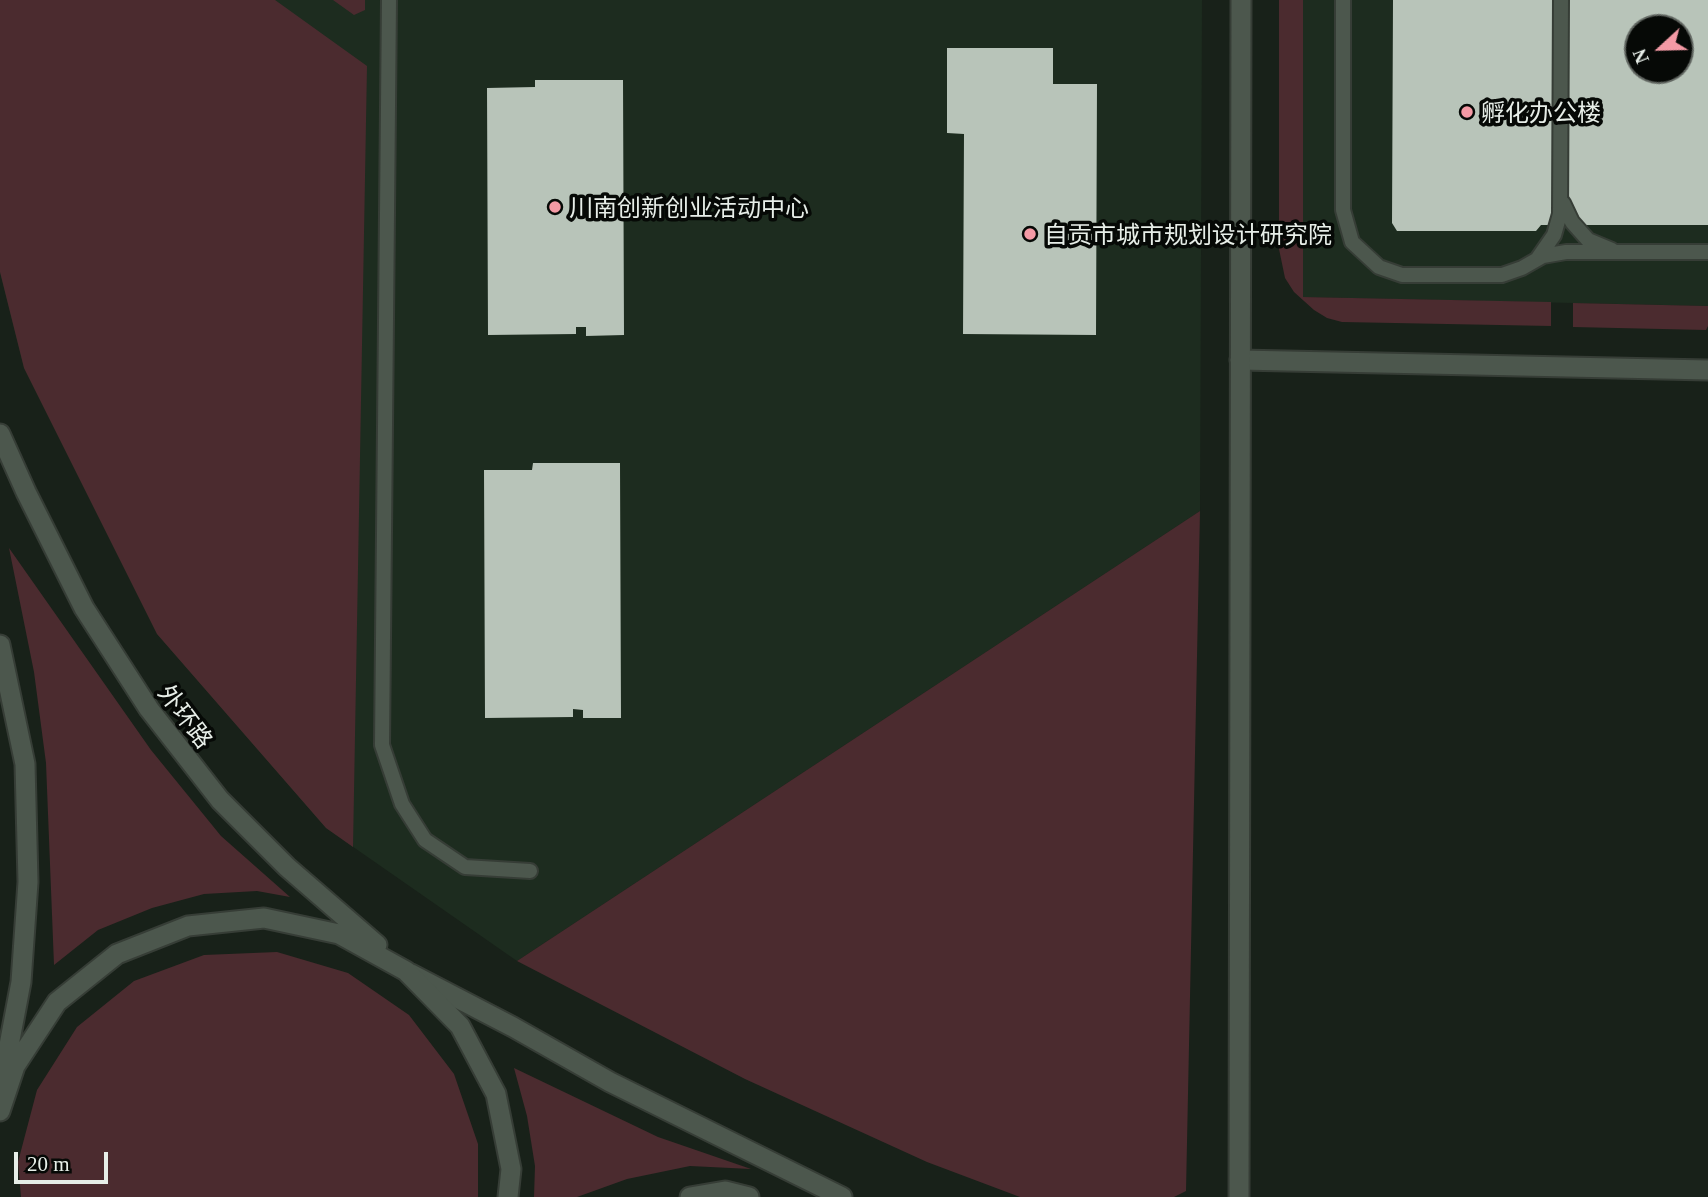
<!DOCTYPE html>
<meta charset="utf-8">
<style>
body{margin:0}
#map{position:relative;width:1708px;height:1197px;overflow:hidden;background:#182119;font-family:Georgia,serif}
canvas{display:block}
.north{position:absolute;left:1624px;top:14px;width:70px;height:70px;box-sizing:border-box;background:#060906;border:2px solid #606560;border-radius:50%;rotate:248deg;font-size:19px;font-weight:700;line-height:28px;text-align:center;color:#e7eee8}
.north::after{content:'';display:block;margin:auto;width:24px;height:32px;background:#f49aa5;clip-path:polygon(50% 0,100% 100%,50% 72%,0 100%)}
.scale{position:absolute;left:14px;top:1152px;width:94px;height:32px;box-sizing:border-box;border:4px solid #e7eee8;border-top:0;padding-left:9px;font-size:21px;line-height:24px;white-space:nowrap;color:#e7eee8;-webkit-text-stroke:5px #060906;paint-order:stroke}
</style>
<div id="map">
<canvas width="1708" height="1197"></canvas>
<div class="north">N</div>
<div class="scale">20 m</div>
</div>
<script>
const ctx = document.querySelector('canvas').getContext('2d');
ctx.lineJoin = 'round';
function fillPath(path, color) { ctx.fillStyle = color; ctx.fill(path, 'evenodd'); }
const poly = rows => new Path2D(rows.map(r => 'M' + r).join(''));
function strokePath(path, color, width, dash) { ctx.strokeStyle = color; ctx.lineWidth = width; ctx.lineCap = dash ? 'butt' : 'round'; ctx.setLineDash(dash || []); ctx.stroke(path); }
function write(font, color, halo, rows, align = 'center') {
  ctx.font = font + ' Georgia,"Noto Sans SC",serif'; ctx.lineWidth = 7; ctx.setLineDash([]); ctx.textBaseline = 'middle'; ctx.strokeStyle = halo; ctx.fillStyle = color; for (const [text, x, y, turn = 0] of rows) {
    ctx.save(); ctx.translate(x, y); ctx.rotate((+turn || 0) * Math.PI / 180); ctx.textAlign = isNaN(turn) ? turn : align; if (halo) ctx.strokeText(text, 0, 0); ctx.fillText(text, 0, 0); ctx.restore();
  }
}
fillPath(poly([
 [0,0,1202,0,1200,511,517,961,326,828,157,634,24,368,0,272],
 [1303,0,1708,0,1708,306,1303,297],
 [1638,28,1680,28,1680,70,1638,70]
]), '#1d2c1f');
fillPath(poly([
 [0,0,275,0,367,66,353,847,326,828,157,634,24,368,0,272],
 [333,0,365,0,365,10,354,15],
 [1279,0,1303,0,1303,297,1551,302,1551,326,1342,322,1327,318,1314,310,1294,292,1285,278,1279,249],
 [1573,303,1708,306,1708,326,1706,330,1573,327],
 [1200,511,1186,1191,1174,1197,1020,1197,927,1162,745,1079,517,961],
 [9,548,151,750,221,836,290,897,257,891,204,894,152,908,98,930,54,965,46,763,34,672],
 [277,952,348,973,409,1015,454,1074,478,1144,478,1197,21,1197,18,1162,37,1090,77,1027,134,981,204,955],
 [514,1068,658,1137,751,1169,690,1166,627,1179,577,1197,534,1197,535,1166,527,1116]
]), '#4b2b2f');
fillPath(poly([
 [1393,0,1708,0,1708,225,1541,225,1536,231,1397,231,1392,223],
 [1638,28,1680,28,1680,70,1638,70],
 [947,48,1053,48,1053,84,1097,84,1096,335,963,334,964,134,947,133],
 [535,80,623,80,624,335,586,336,586,327,576,327,576,334,488,335,487,88,535,87],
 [533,463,620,463,621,718,583,718,583,710,573,709,573,717,485,718,484,470,532,470]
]), '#b8c4b9');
const service = poly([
 [389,0,382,745,402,804,425,840,465,867,530,871],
 [1343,0,1343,210,1352,242,1379,267,1402,275,1502,275,1522,268,1543,256,1566,252,1708,252],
 [1563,203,1572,222,1588,240,1612,250],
 [1538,258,1554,235,1560,214,1561,0]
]);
const minor = poly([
 [1240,360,1708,370]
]);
const tertiary = poly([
 [411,974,513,1027,610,1082,842,1197],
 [690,1197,725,1191,749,1197],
 [1239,1197,1241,0]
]);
const secondary = poly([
 [0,434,26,492,84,608,149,709,220,800,287,867,377,945],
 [0,645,25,764,28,882,21,982,3,1077],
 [0,1111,15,1066,57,1002,117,954,188,926,264,918,339,934,406,971,460,1026,496,1094,511,1169,508,1197]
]);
strokePath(service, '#363d36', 18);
strokePath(minor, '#363d36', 23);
strokePath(tertiary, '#363d36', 23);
strokePath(secondary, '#363d36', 23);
strokePath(service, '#4c574d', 14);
strokePath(minor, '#4c574d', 19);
strokePath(tertiary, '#4c574d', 19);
strokePath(secondary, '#4c574d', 19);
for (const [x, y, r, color] of [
 [1467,112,7,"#f49aa5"],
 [555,207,7,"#f49aa5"],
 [1030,234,7,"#f49aa5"]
]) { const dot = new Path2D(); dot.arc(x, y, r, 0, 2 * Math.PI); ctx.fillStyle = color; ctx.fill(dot); strokePath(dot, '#060906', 2.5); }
write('24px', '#e7eee8', '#060906', [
 ["孵化办公楼",1481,112],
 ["川南创新创业活动中心",569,207],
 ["自贡市城市规划设计研究院",1044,234]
], 'left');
write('24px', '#e7eee8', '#060906', [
 ["外环路",186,716,53]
]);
</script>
